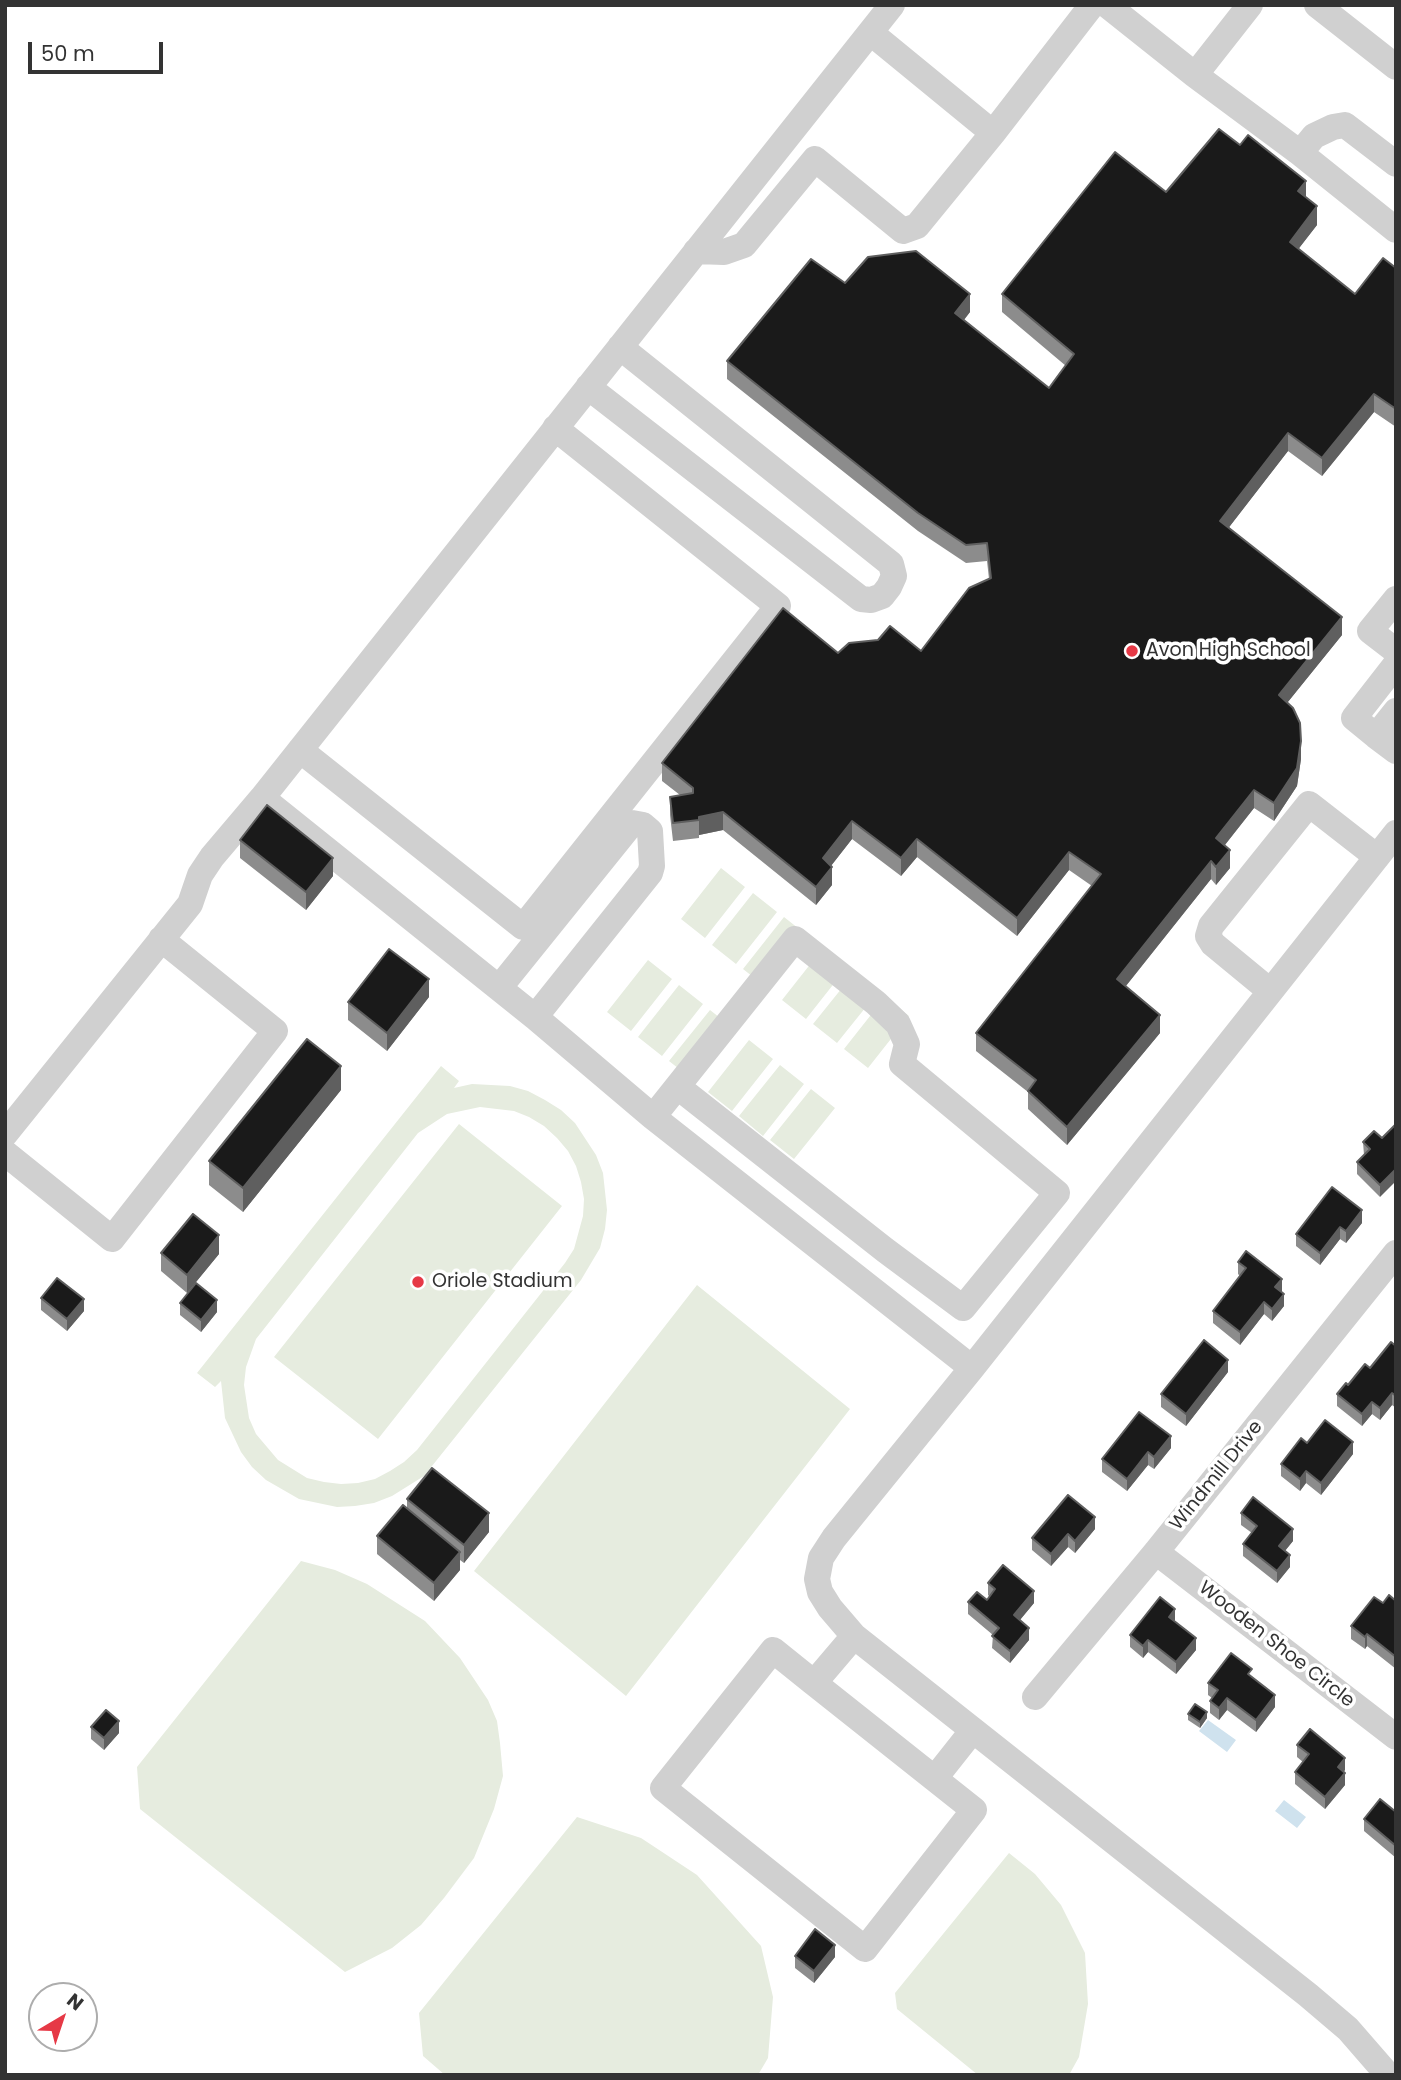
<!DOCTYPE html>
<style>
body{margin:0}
#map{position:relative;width:1401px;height:2080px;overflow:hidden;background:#fff;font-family:Poppins,sans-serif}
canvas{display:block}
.frame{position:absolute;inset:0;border:7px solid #333;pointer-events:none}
.north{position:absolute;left:28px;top:1982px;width:70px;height:70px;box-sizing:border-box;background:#fff;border:2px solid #adadad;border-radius:50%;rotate:39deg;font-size:19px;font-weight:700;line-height:28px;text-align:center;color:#333}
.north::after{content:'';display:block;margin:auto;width:24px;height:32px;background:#e63946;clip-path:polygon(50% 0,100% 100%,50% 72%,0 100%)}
.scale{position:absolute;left:28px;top:42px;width:135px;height:32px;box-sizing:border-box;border:4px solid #333;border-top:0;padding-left:9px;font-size:21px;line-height:24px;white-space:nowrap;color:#333;-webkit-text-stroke:5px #fff;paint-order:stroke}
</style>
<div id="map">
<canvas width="1401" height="2080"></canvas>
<div class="frame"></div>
<div class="north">N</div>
<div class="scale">50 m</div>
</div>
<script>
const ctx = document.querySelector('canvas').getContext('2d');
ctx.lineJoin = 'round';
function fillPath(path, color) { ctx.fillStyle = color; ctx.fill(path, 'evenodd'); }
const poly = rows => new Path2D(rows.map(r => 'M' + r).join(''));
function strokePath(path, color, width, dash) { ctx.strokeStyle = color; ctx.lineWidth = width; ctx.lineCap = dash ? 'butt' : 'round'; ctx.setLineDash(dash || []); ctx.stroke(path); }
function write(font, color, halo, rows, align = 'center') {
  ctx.font = font + ' Poppins,sans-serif'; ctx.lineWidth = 7; ctx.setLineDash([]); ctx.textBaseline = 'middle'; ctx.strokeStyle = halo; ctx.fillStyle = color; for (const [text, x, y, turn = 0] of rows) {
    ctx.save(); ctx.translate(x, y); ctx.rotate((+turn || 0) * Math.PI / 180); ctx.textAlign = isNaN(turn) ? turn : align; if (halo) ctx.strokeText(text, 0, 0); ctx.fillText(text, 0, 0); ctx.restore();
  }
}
fillPath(poly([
 [721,868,745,887,705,938,681,919],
 [753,893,777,912,736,964,712,945],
 [784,917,808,936,767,988,743,969],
 [823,948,847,967,806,1019,782,1000],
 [648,960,672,979,631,1031,607,1012],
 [854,973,878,992,837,1043,813,1024],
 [679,985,703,1004,662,1056,638,1037],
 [885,997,909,1016,868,1068,844,1049],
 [710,1010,734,1029,693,1080,669,1061],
 [749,1040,773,1059,732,1111,708,1092],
 [780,1065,804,1084,763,1136,739,1116],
 [441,1066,459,1081,454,1088,472,1084,510,1086,528,1091,545,1100,561,1110,575,1123,596,1155,603,1173,607,1210,605,1229,600,1248,581,1280,424,1476,392,1496,374,1503,355,1506,337,1507,299,1499,266,1480,252,1467,241,1452,225,1418,221,1381,215,1387,197,1373],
 [480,1107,514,1111,529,1117,544,1126,557,1138,568,1151,576,1166,581,1182,584,1199,583,1216,574,1249,565,1263,417,1450,404,1462,390,1471,375,1479,358,1483,341,1484,324,1482,307,1478,278,1460,256,1434,249,1418,244,1385,246,1367,256,1339,418,1133,447,1114],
 [811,1089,835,1108,794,1159,770,1140],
 [459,1124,562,1206,378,1439,274,1357],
 [697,1285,850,1409,626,1696,474,1571],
 [301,1561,335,1570,367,1584,425,1621,460,1658,488,1700,497,1721,500,1743,503,1776,494,1809,474,1858,444,1898,421,1925,392,1948,345,1972,140,1809,137,1767],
 [577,1817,641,1838,697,1875,761,1946,773,1997,768,2058,758,2075,445,2075,423,2056,419,2013],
 [1009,1853,1035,1874,1061,1905,1085,1953,1088,2004,1079,2057,1069,2075,978,2075,897,2009,895,1993]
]), '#e6ecdf');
fillPath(poly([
 [1208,1720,1236,1740,1227,1752,1199,1731],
 [1284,1800,1306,1817,1297,1828,1275,1811]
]), '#cfe2ee');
strokePath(poly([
 [892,5,262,798,535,1017,653,1117,972,1368],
 [1107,5,1195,75,1250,5],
 [1317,5,1396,67],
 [1195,75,1300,153],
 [993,133,1092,5],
 [1396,164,1345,125,1333,127,1314,136,1300,153,1396,230],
 [696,251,724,252,744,245,815,159,903,231,917,226,993,133,871,33],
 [588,387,861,599,871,600,882,596,889,587,894,576,891,564,620,347],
 [1396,599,1370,631,1396,651],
 [1396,711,1376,736,1396,751],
 [1376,736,1354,718,1396,664],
 [300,750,523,927,778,606,555,428],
 [499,988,632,823,643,825,650,831,652,866,650,873,535,1017],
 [1270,991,1213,944,1208,936,1211,926,1309,804,1377,857],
 [653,1117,795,939,876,1003,898,1024,907,1044,902,1064,1057,1193,963,1308,885,1250,678,1087],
 [5,1134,190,904,200,875,212,857,262,798],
 [5,1153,112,1239,275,1031,161,939],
 [1156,1552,1396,1737],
 [814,1683,974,1810,865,1949,663,1788,773,1650,814,1683,854,1636],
 [1035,1697,1156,1552,1396,1253],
 [935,1778,973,1730],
 [1388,2075,1348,2029,1308,1995,854,1636,830,1608,820,1592,817,1579,821,1558,834,1538,972,1368,1396,833]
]), '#d0d0d0', 26);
fillPath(poly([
 [1166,192,1306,198,1317,225,1298,249,1355,294,1396,268,1396,427,1374,412,1322,476,1288,451,1229,527,1342,635,1287,703,1301,759,1297,786,1274,821,1254,808,1225,845,1230,868,1216,885,1211,879,1126,986,1160,1033,1067,1145,1028,1109,1028,1092,976,1051,976,1033,1092,886,1069,870,1017,936,917,857,901,876,852,839,831,866,832,885,816,905,723,830,699,835,699,838,673,841,670,815,670,797,680,795,662,781,662,763,838,653,921,651,989,579,987,561,966,563,918,531,727,379,727,361,845,283,970,312,964,320,1049,388,1066,366,1002,312,1002,294],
 [240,840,333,876,306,910,240,858],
 [429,997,387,1051,348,1020,348,1002],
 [341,1090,243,1212,209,1185,209,1161],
 [1382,1138,1380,1197,1357,1174,1357,1162,1364,1155,1363,1142],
 [1362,1223,1346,1243,1340,1239,1320,1265,1296,1246,1296,1234],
 [161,1253,219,1254,187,1293,161,1271],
 [1238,1262,1282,1291,1284,1306,1272,1321,1264,1314,1240,1345,1213,1323,1213,1311,1240,1276,1238,1274],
 [41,1298,84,1311,67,1331,41,1310],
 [180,1303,217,1312,201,1332,180,1315],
 [1396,1346,1396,1408,1392,1405,1380,1420,1372,1414,1362,1426,1337,1406,1337,1394,1370,1368],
 [1228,1372,1186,1426,1161,1407,1161,1394],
 [1307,1443,1353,1454,1321,1495,1306,1483,1300,1491,1281,1476,1281,1464],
 [1171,1448,1154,1469,1148,1465,1127,1491,1102,1472,1102,1459],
 [407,1499,489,1532,464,1563,460,1560,460,1570,434,1601,377,1554,377,1536,407,1508],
 [1241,1513,1293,1541,1285,1551,1290,1567,1277,1583,1243,1556,1243,1544,1252,1533,1241,1525],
 [1095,1529,1075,1553,1068,1547,1051,1566,1032,1550,1032,1538],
 [988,1583,1034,1603,1020,1620,1029,1640,1010,1663,992,1648,993,1635,968,1614,968,1602,987,1600,989,1596,988,1595],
 [1396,1601,1396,1669,1367,1646,1365,1649,1351,1639,1351,1626,1383,1603],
 [1175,1621,1196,1650,1176,1674,1148,1652,1143,1658,1130,1647,1130,1635],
 [1252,1677,1275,1707,1256,1732,1227,1710,1219,1720,1210,1713,1210,1701,1212,1698,1208,1695,1208,1683],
 [1188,1714,1207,1718,1200,1728,1188,1720],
 [91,1727,119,1733,104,1750,91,1739],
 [1297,1745,1345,1770,1343,1772,1345,1785,1325,1809,1295,1784,1295,1772,1303,1762,1297,1757],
 [1396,1812,1396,1858,1364,1831,1364,1819],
 [795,1956,835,1957,814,1983,795,1968]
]), '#8c8c8c');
fillPath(poly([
 [1306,181,1306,199,1298,191],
 [1317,206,1317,225,1290,260,1290,242],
 [970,294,970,312,955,331,955,313],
 [1374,394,1374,412,1322,476,1322,458],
 [1288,433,1288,451,1220,539,1220,521],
 [1342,617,1342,635,1279,713,1279,695],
 [1301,741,1301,759,1297,786,1274,821,1274,803],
 [1254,790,1254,808,1216,856,1216,838],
 [723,812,723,830,699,835,699,838,699,817],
 [852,821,852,839,823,876,823,858],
 [917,839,917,857,901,876,901,858],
 [1230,850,1230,868,1216,885,1216,867],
 [1069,852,1069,870,1017,936,1017,918],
 [333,858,333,876,306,910,306,892],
 [1211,861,1211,879,1117,997,1117,979],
 [832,867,832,885,816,905,816,887],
 [429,979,429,997,387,1051,387,1033],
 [1160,1015,1160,1033,1067,1145,1067,1127],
 [341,1066,341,1090,243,1212,243,1188],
 [1396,1169,1396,1181,1380,1197,1380,1185],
 [1362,1210,1362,1223,1346,1243,1346,1231],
 [1340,1227,1340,1239,1320,1265,1320,1253],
 [219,1235,219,1254,187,1293,187,1275],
 [1282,1279,1282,1291,1275,1299,1275,1287],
 [1284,1294,1284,1306,1272,1321,1272,1309],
 [84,1299,84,1311,67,1331,67,1319],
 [217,1300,217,1312,201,1332,201,1320],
 [1264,1302,1264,1314,1240,1345,1240,1332],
 [1228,1360,1228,1372,1186,1426,1186,1414],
 [1392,1393,1392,1405,1380,1420,1380,1408],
 [1372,1402,1372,1414,1362,1426,1362,1414],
 [1171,1436,1171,1448,1154,1469,1154,1457],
 [1353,1442,1353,1454,1321,1495,1321,1483],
 [1148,1452,1148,1465,1127,1491,1127,1479],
 [1306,1471,1306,1483,1300,1491,1300,1479],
 [489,1513,489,1532,464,1563,464,1545],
 [1095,1517,1095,1529,1075,1553,1075,1541],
 [1293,1529,1293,1541,1279,1558,1279,1546],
 [1068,1534,1068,1547,1051,1566,1051,1554],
 [460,1552,460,1570,434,1601,434,1583],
 [1290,1555,1290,1567,1277,1583,1277,1571],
 [1034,1591,1034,1603,1014,1627,1014,1615],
 [1175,1609,1175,1621,1169,1617],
 [1029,1628,1029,1640,1010,1663,1010,1651],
 [1367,1634,1367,1646,1365,1649,1365,1637],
 [1196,1638,1196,1650,1176,1674,1176,1662],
 [1148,1640,1148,1652,1143,1658,1143,1646],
 [1275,1695,1275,1707,1256,1732,1256,1720],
 [1227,1698,1227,1710,1219,1720,1219,1708],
 [1207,1712,1207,1718,1200,1728,1200,1722],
 [119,1721,119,1733,104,1750,104,1738],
 [1345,1758,1345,1770,1338,1779,1338,1767],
 [1345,1773,1345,1785,1325,1809,1325,1797],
 [835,1945,835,1957,814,1983,814,1971]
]), '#5f5f5f');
const building = poly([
 [1219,129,1240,145,1248,135,1306,181,1298,191,1317,206,1290,242,1355,294,1383,258,1396,268,1396,409,1374,394,1322,458,1288,433,1220,521,1342,617,1279,695,1293,708,1300,723,1301,741,1297,768,1274,803,1254,790,1216,838,1230,850,1216,867,1211,861,1117,979,1160,1015,1067,1127,1028,1091,1036,1080,976,1033,1101,874,1069,852,1017,918,917,839,901,858,852,821,823,858,832,867,816,887,723,812,699,817,699,820,673,823,670,797,693,793,693,788,662,763,783,608,838,653,849,643,878,640,890,626,921,651,969,588,991,578,987,543,966,545,918,513,727,361,811,259,845,283,868,257,916,251,970,294,955,313,1049,388,1074,354,1002,294,1115,152,1166,192,1219,129],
 [267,805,333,858,306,892,240,840,267,805],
 [389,949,429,979,387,1033,348,1002,389,949],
 [307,1039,341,1066,243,1188,209,1161,307,1039],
 [1396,1124,1396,1169,1380,1185,1357,1162,1370,1149,1363,1142,1374,1131,1382,1138,1396,1124],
 [1332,1187,1362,1210,1346,1231,1340,1227,1320,1253,1296,1234,1332,1187],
 [193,1214,219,1235,187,1275,161,1253,193,1214],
 [1246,1251,1282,1279,1275,1287,1284,1294,1272,1309,1264,1302,1240,1332,1213,1311,1246,1268,1238,1262,1246,1251],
 [57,1278,84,1299,67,1319,41,1298,57,1278],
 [196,1283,217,1300,201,1320,180,1303,196,1283],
 [1204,1340,1228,1360,1186,1414,1161,1394,1204,1340],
 [1391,1342,1396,1346,1396,1396,1392,1393,1380,1408,1372,1402,1362,1414,1337,1394,1346,1383,1348,1385,1365,1364,1370,1368,1391,1342],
 [1139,1412,1171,1436,1154,1457,1148,1452,1127,1479,1102,1459,1139,1412],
 [1325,1420,1353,1442,1321,1483,1306,1471,1300,1479,1281,1464,1301,1438,1307,1443,1325,1420],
 [432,1468,489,1513,464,1545,407,1499,432,1468],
 [1068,1495,1095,1517,1075,1541,1068,1534,1051,1554,1032,1538,1068,1495],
 [1253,1497,1293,1529,1279,1546,1290,1555,1277,1571,1243,1544,1257,1526,1241,1513,1253,1497],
 [403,1505,460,1552,434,1583,377,1536,403,1505],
 [1003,1565,1034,1591,1014,1615,1029,1628,1010,1651,992,1636,999,1628,968,1602,977,1592,987,1600,995,1589,988,1583,1003,1565],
 [1389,1595,1396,1601,1396,1657,1367,1634,1365,1637,1351,1626,1374,1597,1383,1603,1389,1595],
 [1160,1597,1175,1609,1169,1617,1196,1638,1176,1662,1148,1640,1143,1646,1130,1635,1160,1597],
 [1231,1653,1252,1669,1248,1674,1275,1695,1256,1720,1227,1698,1219,1708,1210,1701,1218,1690,1208,1683,1231,1653],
 [1195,1704,1207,1712,1200,1722,1188,1714,1195,1704],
 [106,1710,119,1721,104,1738,91,1727,106,1710],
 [1310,1729,1345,1758,1338,1767,1345,1773,1325,1797,1295,1772,1309,1754,1297,1745,1310,1729],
 [1380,1799,1396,1812,1396,1846,1364,1819,1380,1799],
 [815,1929,835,1945,814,1971,795,1956,815,1929]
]);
fillPath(building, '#1a1a1a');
strokePath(building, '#5f5f5f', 2);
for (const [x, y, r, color] of [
 [1132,651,7,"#e63946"],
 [418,1282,7,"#e63946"]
]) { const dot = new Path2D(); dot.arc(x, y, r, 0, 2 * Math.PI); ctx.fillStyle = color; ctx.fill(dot); strokePath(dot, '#fff', 2.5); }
write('19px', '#333', '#fff', [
 ["Avon High School",1146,651],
 ["Oriole Stadium",432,1282]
], 'left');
write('19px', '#333', '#fff', [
 ["Windmill Drive",1217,1476,-51],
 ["Wooden Shoe Circle",1276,1645,38]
]);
</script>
